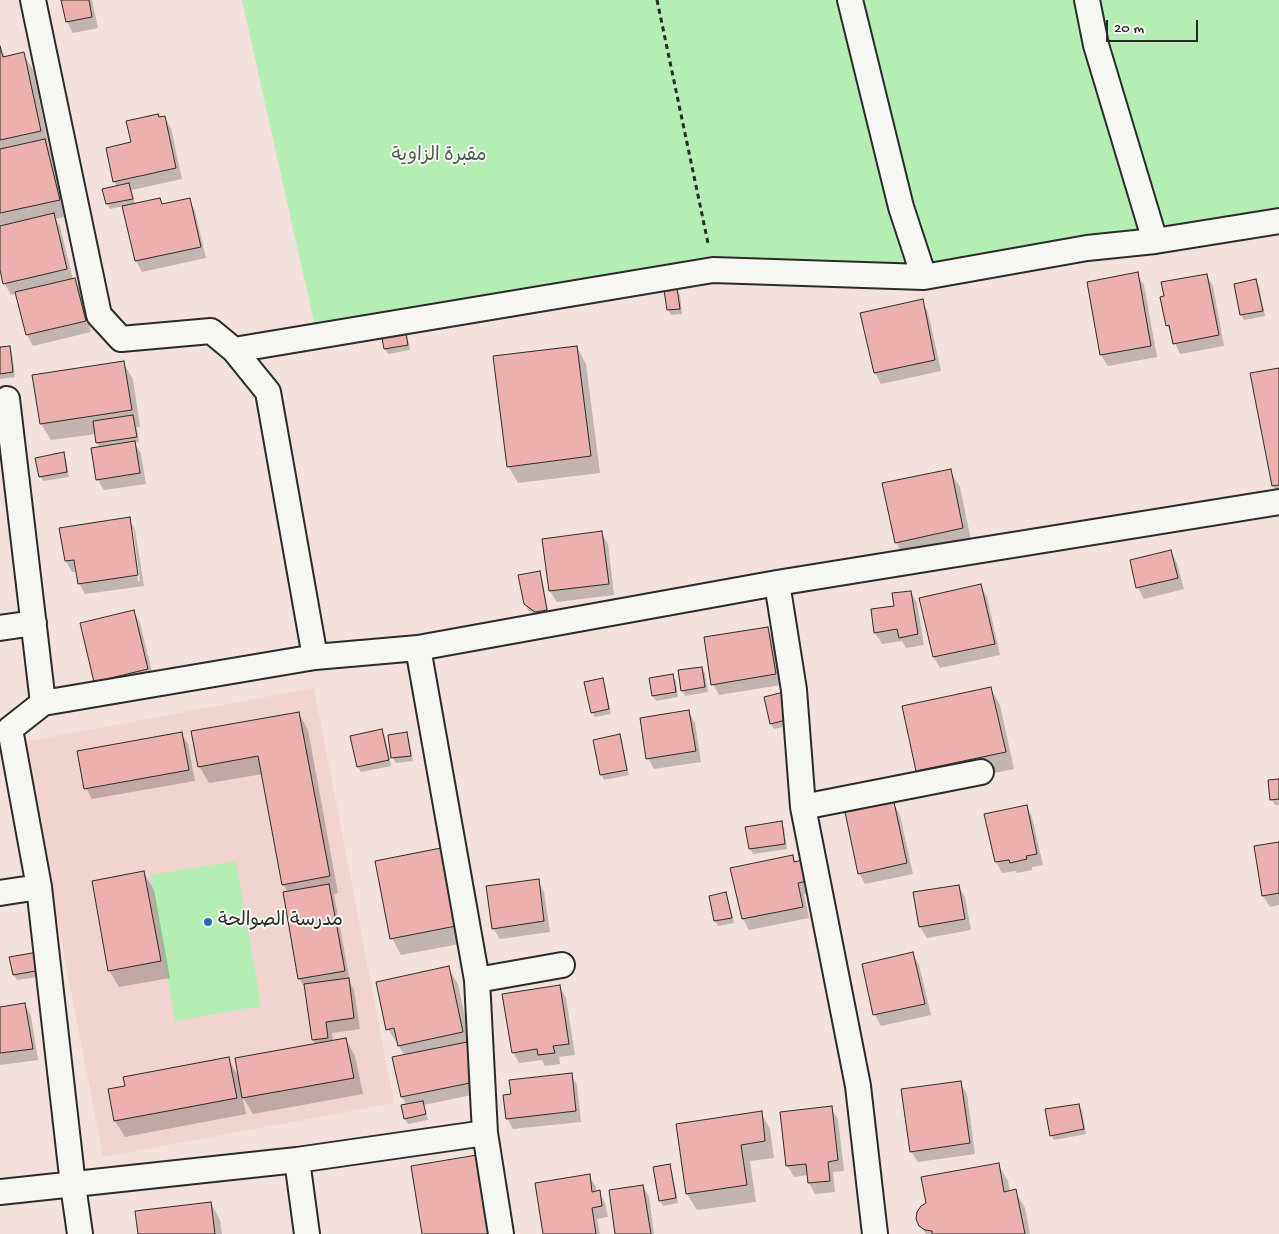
<!DOCTYPE html>
<meta charset="utf-8">
<style>
body{margin:0}
#map{position:relative;width:1279px;height:1234px;overflow:hidden;background:#f3e1de;font-family:"Gochi Hand",sans-serif}
canvas{display:block}
.scale{position:absolute;left:1106px;top:20px;width:92px;height:22px;box-sizing:border-box;border:2px solid #2b2b2b;border-top:0;padding-left:6px;font-size:15px;line-height:18px;white-space:nowrap;color:#2b2b2b;-webkit-text-stroke:4px #f6f6f2;paint-order:stroke}
</style>
<div id="map">
<canvas width="1279" height="1234"></canvas>
<div class="scale">20 m</div>
</div>
<script>
const ctx = document.querySelector('canvas').getContext('2d');
ctx.lineJoin = 'round';
function fillPath(path, color) { ctx.fillStyle = color; ctx.fill(path, 'evenodd'); }
const poly = rows => new Path2D(rows.map(r => 'M' + r).join(''));
function strokePath(path, color, width, dash) { ctx.strokeStyle = color; ctx.lineWidth = width; ctx.lineCap = dash ? 'butt' : 'round'; ctx.setLineDash(dash || []); ctx.stroke(path); }
function write(font, color, halo, rows, align = 'center') {
  ctx.font = font + ' "Gochi Hand","Playpen Sans Arabic",sans-serif'; ctx.lineWidth = 4; ctx.setLineDash([]); ctx.textBaseline = 'middle'; ctx.strokeStyle = halo; ctx.fillStyle = color; for (const [text, x, y, turn = 0] of rows) {
    ctx.save(); ctx.translate(x, y); ctx.rotate((+turn || 0) * Math.PI / 180); ctx.textAlign = isNaN(turn) ? turn : align; if (halo) ctx.strokeText(text, 0, 0); ctx.fillText(text, 0, 0); ctx.restore();
  }
}
fillPath(poly([
 [314,688,394,1103,103,1157,23,742]
]), '#f1d3d0');
fillPath(poly([
 [242,0,1279,0,1279,218,924,277,713,270,317,336],
 [236,861,261,1006,175,1021,150,875]
]), '#b4eeb3');
fillPath(poly([
 [63,0,92,0,98,28,73,33,67,22],
 [0,48,5,57,23,53,33,70,49,148,54,157,68,216,56,219,60,226,73,280,75,280,81,291,91,332,33,346,27,335,17,293,11,295,5,284,0,265],
 [164,117,171,128,182,179,132,190,135,205,160,199,163,205,189,199,195,211,206,258,142,272,136,261,124,206,110,209,107,204,104,190,117,187,114,181,132,143,160,118],
 [1137,274,1144,285,1157,357,1108,366,1101,355],
 [1206,275,1213,286,1224,346,1180,354,1167,325],
 [1256,281,1259,286,1265,316,1244,320,1241,315],
 [677,290,680,295,682,314,671,315,668,310],
 [922,301,928,312,941,371,881,384,875,373],
 [404,329,407,334,410,350,388,354,385,349],
 [9,347,12,352,15,377,0,379,0,348],
 [577,347,586,364,600,473,518,483,508,466],
 [123,362,133,379,140,427,137,427,139,442,135,443,141,454,146,484,104,490,97,479,100,448,97,443,96,434,51,440,41,424],
 [1279,369,1279,495,1273,486],
 [63,454,66,459,69,477,43,481,40,476],
 [950,471,960,487,972,545,905,559,896,542],
 [129,519,135,530,144,586,85,594,79,583,77,572,72,572,66,561,61,529],
 [130,529,133,529,140,581,138,581],
 [601,532,608,544,614,595,557,602,550,591,543,540],
 [1171,552,1177,563,1184,589,1144,599,1138,588],
 [539,573,542,578,549,615,539,617,528,610,525,604],
 [981,586,987,597,1000,655,940,668,934,657,921,599],
 [911,592,917,603,924,645,906,648,902,641,882,644,875,633,895,607],
 [134,611,140,623,154,680,102,692,96,681],
 [767,628,774,639,781,685,719,695,713,684],
 [702,668,705,673,708,692,685,696,682,690],
 [673,676,676,681,678,697,656,701,653,696],
 [602,680,605,685,611,714,595,717,592,712],
 [991,689,1000,705,1014,769,926,787,917,770],
 [765,698,792,725,774,729,771,723],
 [689,712,695,723,701,762,654,769,648,758],
 [299,713,308,730,338,893,334,894,350,982,354,990,360,1029,332,1033,333,1041,346,1039,355,1056,363,1094,253,1114,242,1096,246,1114,125,1137,115,1121,126,1087,228,1059,239,1077,316,1045,313,1040,306,990,299,978,288,893,283,884,263,774,209,783,199,766],
 [382,731,385,736,391,766,361,772,358,767],
 [181,733,188,744,195,781,92,799,86,788],
 [406,734,409,739,413,761,396,763,393,758,389,736],
 [619,735,622,741,629,775,604,780,602,775,594,741],
 [1279,780,1279,805,1275,805,1272,800,1269,781],
 [894,804,900,815,913,874,865,884,859,873],
 [1026,806,1032,817,1043,865,1032,867,1032,870,1017,873,1016,871,1002,873,996,862],
 [781,823,784,828,787,849,753,854,750,848],
 [1279,843,1279,905,1270,907,1263,896],
 [446,849,470,942,401,955,392,938],
 [792,856,817,892,804,894,809,918,749,930,743,919],
 [144,873,154,890,170,978,119,987,109,970],
 [538,881,544,892,550,932,500,939,493,928],
 [959,886,965,897,971,930,927,938,920,927],
 [725,893,728,899,734,923,718,926,715,921],
 [37,954,43,976,17,980,14,975],
 [913,954,919,965,931,1015,881,1026,875,1015,863,965],
 [448,968,458,984,481,1093,424,1105,428,1120,408,1124,405,1119,407,1105,402,1097,394,1058,405,1056,388,1029],
 [560,987,566,998,575,1055,559,1057,560,1064,545,1066,542,1060,519,1063,513,1052],
 [25,1005,31,1016,38,1060,0,1065,0,1007],
 [571,1074,577,1085,581,1122,513,1129,507,1118,512,1095],
 [960,1082,967,1094,975,1154,918,1162,911,1151],
 [1079,1105,1082,1110,1086,1134,1054,1140,1051,1135],
 [831,1108,838,1119,844,1171,833,1172,835,1192,815,1194,809,1183,808,1175,794,1177,787,1165],
 [761,1113,770,1129,774,1158,750,1161,756,1202,697,1210,687,1194],
 [998,1164,1008,1181,1010,1192,1015,1191,1025,1208,1030,1234,926,1234,917,1219,928,1204],
 [669,1166,672,1171,678,1203,663,1206,660,1200],
 [589,1176,596,1187,596,1192,599,1192,605,1203,608,1217,597,1219,600,1234,544,1234],
 [643,1186,649,1197,654,1234,617,1234],
 [211,1203,220,1220,222,1234,139,1234]
]), '#0003');
const building = poly([
 [61,0,89,0,92,17,66,22,61,0],
 [0,46,3,57,24,52,41,131,0,140,0,46],
 [158,114,159,117,165,116,176,168,113,182,106,148,131,142,126,121,158,114],
 [45,139,60,200,0,213,0,149,45,139],
 [129,183,133,199,106,204,102,189,129,183],
 [160,198,162,204,190,198,201,247,135,261,122,206,160,198],
 [54,213,67,269,3,284,0,270,0,226,54,213],
 [1138,272,1151,346,1100,355,1087,282,1138,272],
 [1207,274,1219,335,1173,344,1169,325,1166,326,1160,297,1164,296,1161,282,1207,274],
 [75,278,86,321,26,335,15,292,75,278],
 [1256,279,1263,311,1240,315,1234,284,1256,279],
 [677,288,680,309,667,310,664,290,677,288],
 [923,299,935,360,874,373,860,313,923,299],
 [405,328,408,345,384,349,381,332,405,328],
 [10,346,13,372,0,374,0,347,10,346],
 [577,346,591,456,507,467,493,356,577,346],
 [124,361,132,410,40,424,32,375,124,361],
 [1279,368,1279,485,1272,486,1250,373,1279,368],
 [133,415,137,437,96,443,93,421,133,415],
 [135,441,140,473,96,480,91,448,135,441],
 [64,452,67,472,39,477,35,458,64,452],
 [951,469,963,528,895,543,882,483,951,469],
 [130,517,138,575,78,584,74,560,65,561,59,528,130,517],
 [602,531,609,584,549,591,542,539,602,531],
 [1171,550,1178,578,1136,588,1130,560,1171,550],
 [540,571,547,610,535,612,524,604,518,575,540,571],
 [981,584,995,644,933,657,919,598,981,584],
 [911,591,918,634,899,638,897,629,874,633,871,609,894,606,892,593,911,591],
 [134,610,148,669,94,682,80,623,134,610],
 [768,627,776,674,711,685,704,637,768,627],
 [702,667,705,687,681,691,678,670,702,667],
 [673,674,676,692,652,696,649,678,673,674],
 [603,678,609,709,591,713,584,682,603,678],
 [991,687,1006,752,916,771,902,706,991,687],
 [784,692,790,719,770,724,764,697,784,692],
 [689,710,696,751,646,759,640,718,689,710],
 [299,712,330,876,282,885,258,756,198,767,191,731,299,712],
 [382,729,389,760,357,767,350,736,382,729],
 [182,732,189,770,84,789,77,751,182,732],
 [407,732,411,756,391,758,388,735,407,732],
 [620,734,627,770,600,775,593,740,620,734],
 [1279,779,1279,799,1270,800,1268,780,1279,779],
 [894,802,907,863,858,874,845,812,894,802],
 [1027,805,1037,854,1026,856,1027,859,1010,863,1009,860,995,862,984,814,1027,805],
 [782,821,785,844,749,849,745,827,782,821],
 [1279,842,1279,893,1262,896,1254,846,1279,842],
 [446,847,461,925,390,939,375,861,446,847],
 [793,855,794,862,807,859,811,880,798,883,803,907,742,919,730,868,793,855],
 [144,871,161,961,108,971,92,881,144,871],
 [539,879,544,921,492,929,486,886,539,879],
 [329,884,345,971,298,979,283,892,329,884],
 [959,885,965,919,919,927,913,892,959,885],
 [726,892,732,918,714,921,709,896,726,892],
 [38,952,41,970,13,975,9,957,38,952],
 [913,952,925,1004,873,1015,862,964,913,952],
 [449,966,463,1032,398,1046,394,1028,386,1030,376,982,449,966],
 [349,978,354,1018,326,1022,328,1038,312,1040,304,984,349,978],
 [560,985,569,1044,553,1046,555,1053,538,1055,537,1049,512,1053,502,994,560,985],
 [25,1003,33,1049,0,1053,0,1007,25,1003],
 [346,1038,354,1078,242,1098,235,1058,346,1038],
 [467,1042,475,1082,401,1097,392,1057,467,1042],
 [229,1057,237,1098,114,1121,108,1089,125,1086,123,1077,229,1057],
 [572,1073,576,1111,506,1119,503,1095,511,1094,509,1080,572,1073],
 [961,1081,970,1143,910,1152,901,1089,961,1081],
 [423,1101,426,1114,404,1119,401,1105,423,1101],
 [1079,1104,1084,1129,1050,1136,1045,1109,1079,1104],
 [832,1106,838,1160,828,1162,830,1181,808,1183,806,1164,786,1166,780,1112,832,1106],
 [762,1111,765,1141,741,1145,747,1185,686,1194,676,1124,762,1111],
 [477,1155,490,1234,422,1234,411,1166,477,1155],
 [999,1163,1004,1192,1016,1189,1025,1234,932,1234,932,1231,925,1230,919,1226,916,1219,917,1212,921,1206,926,1203,921,1177,999,1163],
 [670,1164,676,1198,659,1201,653,1167,670,1164],
 [590,1174,592,1192,600,1190,602,1206,592,1208,596,1234,543,1234,535,1183,590,1174],
 [643,1185,651,1234,615,1234,609,1190,643,1185],
 [211,1202,215,1234,138,1234,135,1211,211,1202]
]);
fillPath(building, '#ecb1ae');
strokePath(building, '#2b2b2b', 1);
const street = poly([
 [33,0,99,315,121,339,211,331,234,350,268,392,315,657],
 [1087,0,1096,45,1155,241],
 [924,277,1087,248,1155,241,1279,221],
 [234,350,713,270,924,277,901,207,850,0],
 [7,399,43,703,10,729,39,887,73,1185,80,1234],
 [777,583,794,690,803,807,858,1086,875,1234],
 [0,628,34,623],
 [418,648,477,980,485,1133,501,1234],
 [43,703,315,657,418,648,777,583,1279,502],
 [803,807,981,772],
 [0,893,39,887],
 [477,980,562,965],
 [297,1160,307,1234],
 [0,1192,297,1160,485,1133]
]);
strokePath(street, '#2b2b2b', 28);
strokePath(poly([
 [657,0,708,243]
]), '#2b2b2b', 3, [5, 4]);
strokePath(street, '#f6f6f2', 24);
for (const [x, y, r, color] of [
 [208,922,5,"#1f6fb2"]
]) { const dot = new Path2D(); dot.arc(x, y, r, 0, 2 * Math.PI); ctx.fillStyle = color; ctx.fill(dot); strokePath(dot, '#f6f6f2', 2); }
write('19px', '#4d5c4d', '#f6f6f2', [
 ["مقبرة الزاوية",439,157]
]);
write('19px', '#2b2b2b', '#f6f6f2', [
 ["مدرسة الصوالحة",218,922]
], 'left');
</script>
